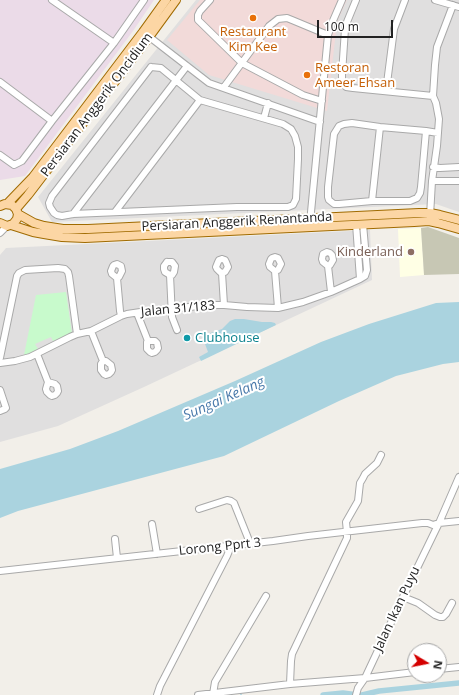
<!DOCTYPE html>
<style>
body{margin:0}
#map{position:relative;width:459px;height:695px;overflow:hidden;background:#f2efe9;font-family:"Open Sans",sans-serif}
canvas{display:block}
.north{position:absolute;left:407px;top:643px;width:40px;height:40px;box-sizing:border-box;background:#fff;border:1px solid #a7a7a7;border-radius:50%;rotate:100deg;font-size:11px;font-weight:700;line-height:16px;text-align:center;color:#222}
.north::after{content:'';display:block;margin:auto;width:14px;height:18px;background:#d40000;clip-path:polygon(50% 0,100% 100%,50% 72%,0 100%)}
.scale{position:absolute;left:317px;top:20px;width:76px;height:18px;box-sizing:border-box;border:2px solid #222;border-top:0;padding-left:5px;font-size:12px;line-height:14px;white-space:nowrap;color:#222;-webkit-text-stroke:3px #fff;paint-order:stroke}
</style>
<div id="map">
<canvas width="459" height="695"></canvas>
<div class="north">N</div>
<div class="scale">100 m</div>
</div>
<script>
const ctx = document.querySelector('canvas').getContext('2d');
ctx.lineJoin = 'round';
function fillPath(path, color) { ctx.fillStyle = color; ctx.fill(path, 'evenodd'); }
const poly = rows => new Path2D(rows.map(r => 'M' + r).join(''));
function strokePath(path, color, width, dash) { ctx.strokeStyle = color; ctx.lineWidth = width; ctx.lineCap = dash ? 'butt' : 'round'; ctx.setLineDash(dash || []); ctx.stroke(path); }
function write(font, color, halo, rows, align = 'center') {
  ctx.font = font + ' "Open Sans",sans-serif'; ctx.lineWidth = 4; ctx.setLineDash([]); ctx.textBaseline = 'middle'; ctx.strokeStyle = halo; ctx.fillStyle = color; for (const [text, x, y, turn = 0] of rows) {
    ctx.save(); ctx.translate(x, y); ctx.rotate((+turn || 0) * Math.PI / 180); ctx.textAlign = isNaN(turn) ? turn : align; if (halo) ctx.strokeText(text, 0, 0); ctx.fillText(text, 0, 0); ctx.restore();
  }
}
fillPath(poly([
 [196,0,459,0,459,212,436,204,52,222,38,197],
 [370,230,372,280,144,387,58,426,0,442,0,255,6,248]
]), '#e0dfdf');
fillPath(poly([
 [200,0,347,0,337,22,327,111,209,75,167,40]
]), '#f2dad9');
fillPath(poly([
 [0,0,154,0,133,31,25,176,0,180]
]), '#ebdbe8');
fillPath(poly([
 [421,228,424,275,400,277,398,229]
]), '#ffffe5');
fillPath(poly([
 [428,227,459,238,459,274,424,275,421,228]
]), '#c7c7b4');
fillPath(poly([
 [66,292,72,334,53,341,51,337,35,344,38,349,30,353,24,355,36,295]
]), '#c8facc');
fillPath(poly([
 [459,302,459,362,443,364,396,376,339,401,224,456,18,511,0,518,0,469,70,449,118,431,235,381,321,342,369,324,436,303],
 [235,319,244,319,262,322,271,322,275,323,276,325,201,361,199,357,208,352,202,336,222,329,230,321]
]), '#aad3df');
strokePath(poly([
 [241,694,241,695]
]), '#aad3df', 1.5);
strokePath(poly([
 [323,695,343,693,358,695],
 [362,695,379,691,459,683]
]), '#aad3df', 5.5);
const minor = poly([
 [52,0,114,43],
 [210,0,200,11,198,15,198,20,242,63,303,95,322,101],
 [356,0,347,22,345,29,342,74,342,79,343,84,346,87,353,88,433,96],
 [435,0,459,7],
 [147,35,209,83,320,122],
 [151,67,161,68,200,100,283,124,291,129,295,136,298,147,298,159,296,199,293,205,288,207,237,207,73,214,62,216,57,215,54,213,50,207,49,203,52,196,151,67],
 [0,82,52,121],
 [224,87,269,26,278,19,287,18,292,20,328,35],
 [386,91,394,29,405,0],
 [264,118,268,103],
 [426,131,421,187,420,193,417,198,410,201,372,201,339,204,334,204,329,200,328,197,328,187,334,134,339,126,344,124,352,123,380,127,426,131,438,133],
 [0,155,14,165,22,161,52,121,114,43,144,0],
 [433,167,440,168,459,167],
 [432,181,459,181],
 [372,201,380,127],
 [115,212,200,100],
 [73,214,187,66],
 [430,216,432,181,437,146,439,119,436,103,433,96,435,65,437,47,453,5],
 [356,224,360,279,365,276,367,270,363,224],
 [310,227,311,212,328,35,332,23,342,0],
 [0,233,7,226],
 [222,259,225,260,226,262,228,267,225,272,222,273,220,272,217,269,216,267,218,262,219,260,222,259],
 [167,262,172,262,175,266,174,272,172,275,170,275,165,272,164,269,164,266,167,262],
 [328,266,330,265,333,260,332,255,330,253,327,252,323,254,322,259,323,262,328,266,331,292],
 [275,271,278,270,281,264,278,258,275,257,272,258,271,259,269,264,270,267,275,271,278,308],
 [222,273,224,305],
 [170,275,172,317,177,330],
 [117,278,119,277,122,271,121,266,117,264,114,265,113,266,111,271,112,274,117,278,120,311,121,316],
 [137,313,148,341,147,342,147,349,150,352,152,353,155,352,157,350,158,348,157,343,155,341,148,341],
 [91,331,103,361,101,364,101,370,104,374,106,375,109,374,111,372,112,370,111,365,106,361,103,361],
 [37,354,48,382,46,389,47,392,50,395,52,396,55,395,57,393,58,391,57,386,55,384,48,382],
 [0,358,17,276,19,273,25,270,58,268,65,269,68,272,69,276,77,334],
 [0,363,15,361,30,357,70,337,77,334,91,331,121,316,127,314,147,311,210,305,224,305,247,307,278,308,303,302,331,292,360,279],
 [0,390,6,408,5,409,0,411],
 [199,509,227,500,231,501,234,503,250,543],
 [152,524,157,554],
 [115,539,117,558],
 [0,571,273,541,308,536,422,523,428,523,433,525,439,523,459,521],
 [403,597,418,603,435,615,440,617,443,617,446,614,452,603],
 [439,669,459,667],
 [290,684,291,661,292,654,347,538,347,532,346,522,358,501,360,483,363,478,365,474,377,463,381,455],
 [213,694,215,682,266,596],
 [157,695,160,686,227,556,229,551,230,546],
 [198,695,290,684,365,678,415,672],
 [356,695,358,688,365,678,403,597,439,523,459,477]
]);
const major = poly([
 [7,204,33,177,143,32,166,0],
 [0,206,5,204,12,205,16,209,18,214,17,219,13,224,7,226,0,223],
 [16,209,28,195,149,37,176,0],
 [18,214,34,223,44,226,63,229,88,229,419,213,430,213,440,215,459,220],
 [11,225,33,232,44,234,62,237,85,238,414,222,429,221,438,223,459,229]
]);
strokePath(minor, '#a9a9a9', 8);
strokePath(major, '#a06b00', 10);
strokePath(minor, '#fff', 6);
strokePath(major, '#fcd6a4', 8);
for (const [x, y, r, color] of [
 [253,18,4,"#e8710a"],
 [307,75,4,"#e8710a"],
 [411,252,4,"#8d6e63"],
 [187,338,4,"#0f9aa8"]
]) { const dot = new Path2D(); dot.arc(x, y, r, 0, 2 * Math.PI); ctx.fillStyle = color; ctx.fill(dot); strokePath(dot, '#fff', 1.5); }
write('13px', '#c56008', '#fff', [
 ["Restaurant",253,32],
 ["Kim Kee",253,47],
 ["Restoran",315,68,"left"],
 ["Ameer Ehsan",315,83,"left"]
]);
write('13px', '#222', '#fff', [
 ["Persiaran Anggerik Oncidium",97,105,-53],
 ["Persiaran Anggerik Renantanda",237,222,-3],
 ["Jalan 31/183",178,309,-5],
 ["Lorong Pprt 3",220,547,-6],
 ["Jalan Ikan Puyu",397,609,-65]
]);
write('13px', '#785e54', '#fff', [
 ["Kinderland",403,252]
], 'right');
write('13px', '#0d838f', '#fff', [
 ["Clubhouse",195,338]
], 'left');
write('italic 14px', '#4a7aab', '#fff', [
 ["Sungai Kelang",224,399,-24]
]);
</script>
